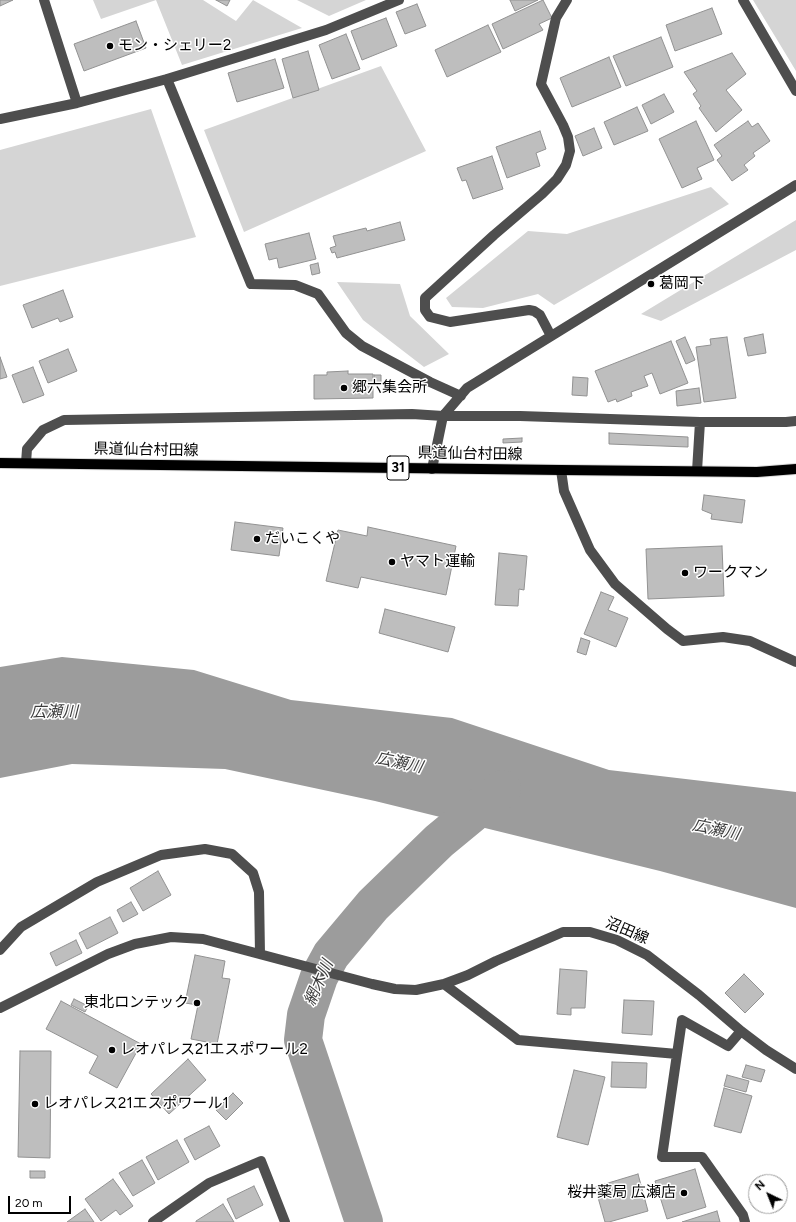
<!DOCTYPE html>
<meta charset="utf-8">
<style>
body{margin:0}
#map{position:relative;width:796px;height:1222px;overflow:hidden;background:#fff;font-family:Figtree,sans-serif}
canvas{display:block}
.north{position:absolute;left:748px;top:1174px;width:40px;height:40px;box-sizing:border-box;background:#fff;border:1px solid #999;border-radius:50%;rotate:317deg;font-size:11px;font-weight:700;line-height:16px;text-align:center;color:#000}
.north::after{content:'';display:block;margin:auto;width:14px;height:18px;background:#000;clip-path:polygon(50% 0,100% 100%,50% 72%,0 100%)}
.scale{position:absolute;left:8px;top:1196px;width:63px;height:18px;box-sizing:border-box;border:2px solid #000;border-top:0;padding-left:5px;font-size:12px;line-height:14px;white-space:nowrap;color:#000;-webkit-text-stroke:3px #fff;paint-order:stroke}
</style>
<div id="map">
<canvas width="796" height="1222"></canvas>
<div class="north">N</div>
<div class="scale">20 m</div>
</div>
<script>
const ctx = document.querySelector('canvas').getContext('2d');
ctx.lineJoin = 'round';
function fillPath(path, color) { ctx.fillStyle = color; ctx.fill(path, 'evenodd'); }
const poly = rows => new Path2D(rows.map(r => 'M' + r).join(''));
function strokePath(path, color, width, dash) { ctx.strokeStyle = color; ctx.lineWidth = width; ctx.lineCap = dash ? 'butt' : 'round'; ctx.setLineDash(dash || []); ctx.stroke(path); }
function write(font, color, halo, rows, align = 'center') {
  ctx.font = font + ' Figtree,"Noto Sans JP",sans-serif'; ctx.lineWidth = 3; ctx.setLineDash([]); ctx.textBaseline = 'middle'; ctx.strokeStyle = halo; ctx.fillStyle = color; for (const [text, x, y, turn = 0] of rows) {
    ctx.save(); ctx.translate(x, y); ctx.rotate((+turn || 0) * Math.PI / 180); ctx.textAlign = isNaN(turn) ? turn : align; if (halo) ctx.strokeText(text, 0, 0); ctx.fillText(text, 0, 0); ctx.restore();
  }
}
fillPath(poly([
 [93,0,156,0,101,19],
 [156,0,203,0,236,21,253,0,302,28,182,65],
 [297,0,366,0,329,16],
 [753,0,796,0,796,71],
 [381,66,426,151,244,232,204,130],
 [151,109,196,237,0,286,0,150],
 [711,187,729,204,554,305,538,294,483,308,452,307,446,298,528,231,567,234],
 [796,220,796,250,661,321,641,314],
 [337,282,400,284,410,316,449,354,424,367,363,320]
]), '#d5d5d5');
fillPath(poly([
 [62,657,194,670,291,700,452,718,609,770,796,792,796,908,660,871,375,801,225,769,72,764,0,778,0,667]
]), '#9c9c9c');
strokePath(poly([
 [364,1222,303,1040,306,1015,319,977,331,955,373,905,439,841,502,789]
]), '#9c9c9c', 38);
const building = poly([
 [0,0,13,0,0,6,0,0],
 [216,0,230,0,227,6,216,0],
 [510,0,538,0,515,11,510,0],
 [543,0,552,18,539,24,543,30,503,49,492,24,543,0],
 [417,4,426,26,405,34,396,12,417,4],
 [712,8,722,34,675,51,666,25,712,8],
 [386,18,397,46,362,60,351,31,386,18],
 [136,21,146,48,84,71,74,44,136,21],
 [488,25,501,52,447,77,435,50,488,25],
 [346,34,360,69,332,79,319,45,346,34],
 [661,37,673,67,626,86,613,56,661,37],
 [308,51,319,90,293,98,282,59,308,51],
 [732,53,746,74,726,90,742,110,716,132,699,108,701,106,693,94,697,91,684,72,732,53],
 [609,57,621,87,572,107,560,78,609,57],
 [275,59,284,88,237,102,228,73,275,59],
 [664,94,674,112,651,124,642,105,664,94],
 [637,107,648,131,614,145,604,122,637,107],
 [696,121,714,160,697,168,702,179,682,188,659,139,696,121],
 [748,121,752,127,758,123,770,141,753,153,755,156,744,165,748,170,732,181,717,160,722,156,714,145,748,121],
 [594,128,602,148,583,156,575,136,594,128],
 [540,131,546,149,536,153,540,166,507,178,496,147,540,131],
 [492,156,503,189,473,199,466,180,462,181,457,168,492,156],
 [400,222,405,240,337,258,335,252,332,253,330,248,336,246,333,236,366,228,367,231,400,222],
 [309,233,316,259,279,268,277,258,269,260,265,244,309,233],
 [318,263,320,273,312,275,310,265,318,263],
 [63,290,73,317,60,322,58,318,32,328,23,305,63,290],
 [763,334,766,353,748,356,744,338,763,334],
 [685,337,695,360,686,364,676,341,685,337],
 [727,337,736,398,704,402,696,347,711,345,710,339,727,337],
 [671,341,688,383,660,394,652,373,644,376,648,386,631,392,632,396,617,402,616,399,608,402,595,371,671,341],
 [68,349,77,371,48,383,39,361,68,349],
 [0,357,7,377,0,379,0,357],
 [33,367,44,395,23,403,12,375,33,367],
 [348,371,348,374,373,374,373,398,314,399,314,375,327,375,327,372,348,371],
 [374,375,381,375,381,382,374,382,374,375],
 [573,377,588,378,587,396,572,395,573,377],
 [699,388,701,403,677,406,676,391,699,388],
 [609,433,688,437,688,447,609,444,609,433],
 [522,438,522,442,503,443,503,439,522,438],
 [704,495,745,500,742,523,711,519,712,514,702,510,704,495],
 [235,522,283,528,279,556,231,550,235,522],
 [368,527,456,546,446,595,361,577,358,588,326,581,338,530,367,536,368,527],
 [722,546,724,596,648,599,646,549,722,546],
 [499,553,527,556,524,590,519,589,518,606,495,605,499,553],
 [601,592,614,597,608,610,628,618,616,647,584,634,601,592],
 [385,609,455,627,448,652,379,633,385,609],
 [581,638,590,641,586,655,577,652,581,638],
 [158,871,171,895,143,911,130,888,158,871],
 [131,902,138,914,123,922,117,910,131,902],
 [110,917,118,933,87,949,79,933,110,917],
 [76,940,82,953,56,966,50,953,76,940],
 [195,955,225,961,222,978,230,979,217,1044,191,1039,198,1005,185,1003,195,955],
 [560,969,587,971,585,1008,571,1008,571,1015,557,1014,560,969],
 [744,974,764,994,745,1013,725,993,744,974],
 [74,999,88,1006,85,1012,71,1005,74,999],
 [624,1000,654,1001,652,1035,622,1033,624,1000],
 [61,1001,141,1044,117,1088,89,1073,98,1056,46,1029,61,1001],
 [20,1051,51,1051,50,1158,18,1157,20,1051],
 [188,1059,206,1080,169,1114,151,1094,188,1059],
 [612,1062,647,1063,646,1088,611,1087,612,1062],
 [746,1065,765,1070,761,1082,742,1077,746,1065],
 [574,1070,605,1077,588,1145,557,1137,574,1070],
 [727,1075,749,1081,746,1092,724,1086,727,1075],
 [724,1088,752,1096,741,1133,714,1126,724,1088],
 [233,1093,243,1103,226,1120,216,1110,233,1093],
 [209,1126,220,1146,195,1160,184,1139,209,1126],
 [177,1140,189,1162,158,1180,146,1157,177,1140],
 [142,1160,155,1183,133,1196,119,1173,142,1160],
 [695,1169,706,1207,667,1219,655,1181,695,1169],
 [30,1171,45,1171,45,1178,30,1178,30,1171],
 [638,1174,648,1211,609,1222,605,1222,595,1187,638,1174],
 [113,1179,133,1206,120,1215,116,1210,101,1221,85,1199,113,1179],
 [254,1186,263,1205,236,1219,227,1199,254,1186],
 [223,1204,234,1222,196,1222,196,1221,223,1204],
 [85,1209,94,1222,67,1222,85,1209],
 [717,1211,720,1222,682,1222,717,1211]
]);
fillPath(building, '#bebebe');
strokePath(building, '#929292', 1);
const major = poly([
 [0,463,561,470,757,472,796,469]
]);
strokePath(major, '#dbdbdb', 12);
strokePath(poly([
 [44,0,77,103],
 [743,0,796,91],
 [167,79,251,284,295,285,318,294,346,333,362,346,430,382,461,396],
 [0,119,77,103,167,79,326,30,399,0],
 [551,336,540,315,534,311,529,310,450,322,430,317,425,310,425,298,494,235,542,194,557,179,566,165,570,151,568,137,563,125,541,84,556,18,567,0],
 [26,463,27,449,43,430,64,420,412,414,443,416,520,416,700,422,786,422,796,421],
 [432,469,443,416,467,388,796,185],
 [561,470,564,491,590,550,615,584,667,629,683,641,723,637,750,641,796,662],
 [697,471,700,422],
 [0,950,21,927,97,882,161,855,205,849,232,854,253,873,259,892,260,954],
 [444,984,518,1040,677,1054],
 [0,1008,108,954,135,944,171,937,203,939,372,984,395,989,416,990,444,984,468,975,496,961,563,932,590,932,617,940,647,955,699,995,741,1031,766,1050,796,1069],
 [741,1031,728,1046,682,1020,662,1157,702,1157,743,1215,745,1222],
 [153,1222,209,1183,261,1161,285,1222]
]), '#4e4e4e', 10);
strokePath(major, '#000', 10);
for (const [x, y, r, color] of [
 [110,46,4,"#000"],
 [651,284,4,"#000"],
 [344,388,4,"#000"],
 [257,539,4,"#000"],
 [392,562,4,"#000"],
 [685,573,4,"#000"],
 [197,1003,4,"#000"],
 [112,1050,4,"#000"],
 [35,1104,4,"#000"],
 [684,1193,4,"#000"]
]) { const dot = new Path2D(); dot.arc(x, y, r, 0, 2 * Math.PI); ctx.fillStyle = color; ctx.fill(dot); strokePath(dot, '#fff', 1.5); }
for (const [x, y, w] of [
 [398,468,22]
]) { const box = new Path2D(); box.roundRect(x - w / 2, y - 12, w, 24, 3); ctx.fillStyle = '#fff'; ctx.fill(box); strokePath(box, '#000', 1); }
write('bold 14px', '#000', null, [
 ["31",398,468]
]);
write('15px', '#000', '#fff', [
 ["モン・シェリー2",118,46],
 ["葛岡下",659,284],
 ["郷六集会所",352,388],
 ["だいこくや",265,539],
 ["ヤマト運輸",400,562],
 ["ワークマン",693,573],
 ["東北ロンテック",189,1003,"right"],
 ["レオパレス21エスポワール2",120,1050],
 ["レオパレス21エスポワール1",43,1104],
 ["桜井薬局 広瀬店",676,1193,"right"]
], 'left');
write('15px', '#000', '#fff', [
 ["県道仙台村田線",146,450,1],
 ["県道仙台村田線",470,454,1],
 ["沼田線",627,931,23]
]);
write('italic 16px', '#3d3d3d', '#fff', [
 ["広瀬川",54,712],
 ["広瀬川",399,763,12],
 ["広瀬川",716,830,12],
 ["網木川",319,983,-66]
]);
</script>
